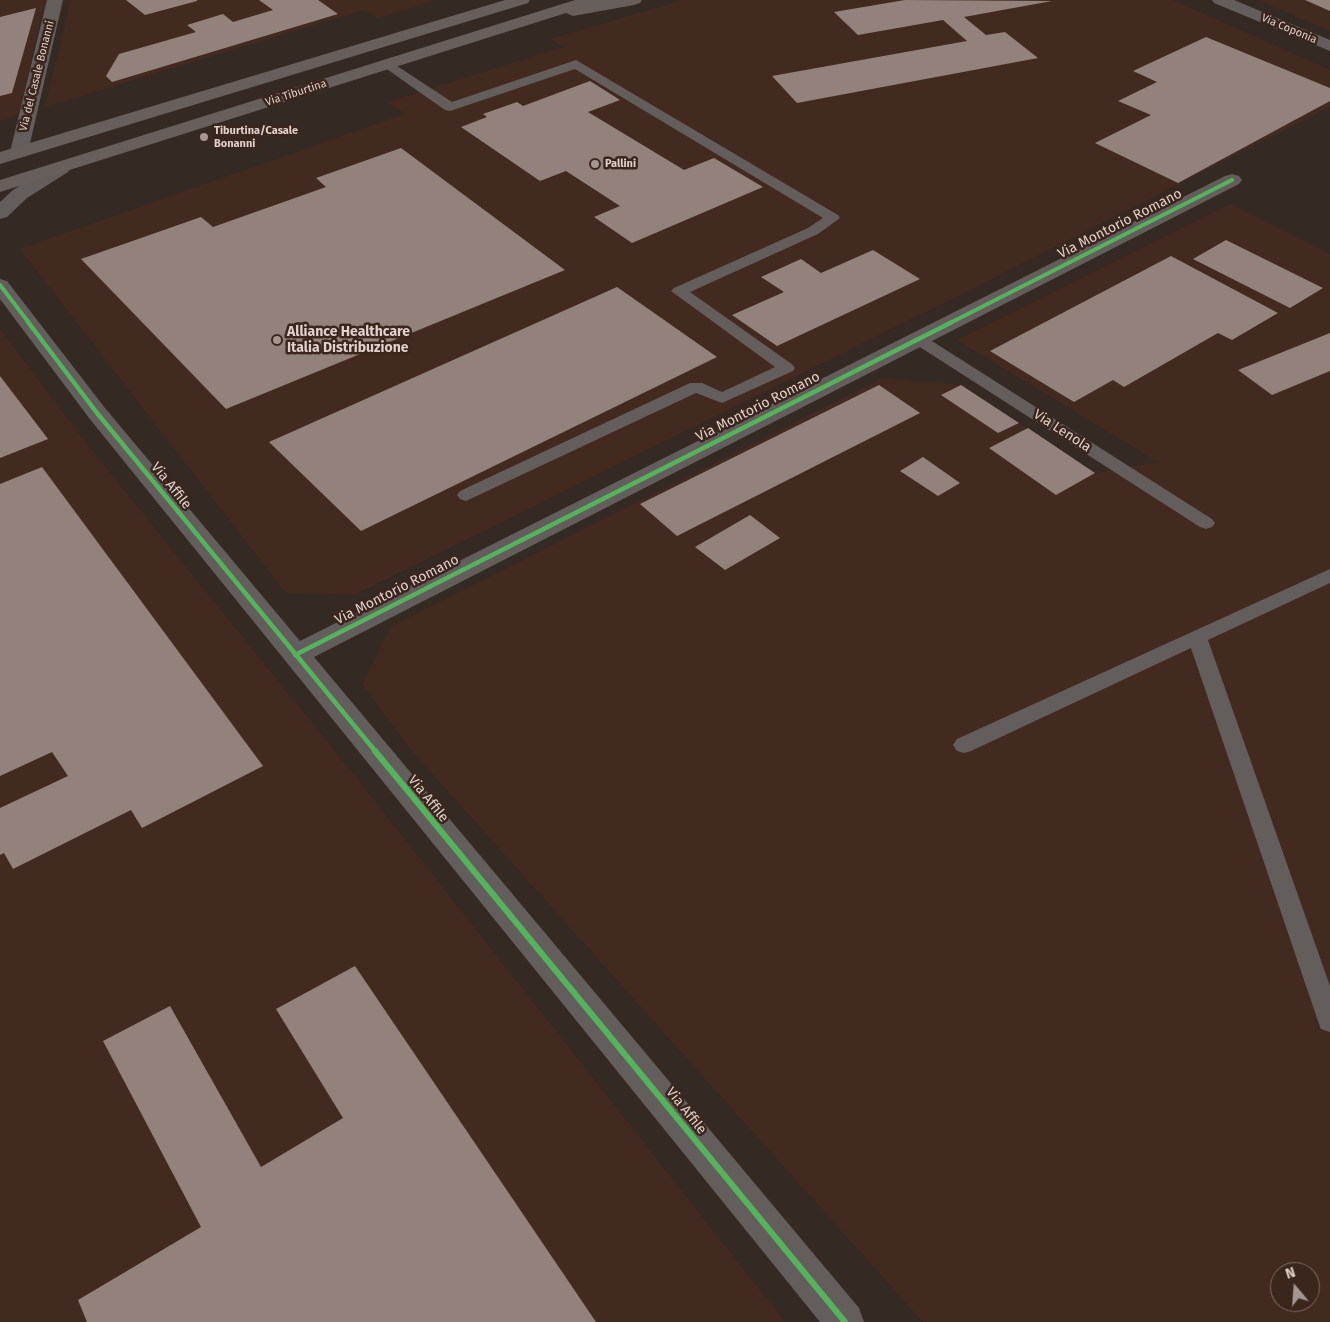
<!DOCTYPE html>
<style>
body{margin:0}
#map{position:relative;width:1330px;height:1322px;overflow:hidden;background:#352924;font-family:"Fira Sans",sans-serif}
canvas{display:block}
.north{position:absolute;left:1270px;top:1262px;width:50px;height:50px;box-sizing:border-box;background:#3b261e;border:1px solid #7d6a63;border-radius:50%;rotate:342deg;font-size:14px;font-weight:700;line-height:20px;text-align:center;color:#dfd1cb}
.north::after{content:'';display:block;margin:auto;width:18px;height:22px;background:#a49691;clip-path:polygon(50% 0,100% 100%,50% 72%,0 100%)}
</style>
<div id="map">
<canvas width="1330" height="1322"></canvas>
<div class="north">N</div>
</div>
<script>
const ctx = document.querySelector('canvas').getContext('2d');
ctx.lineJoin = 'round';
function fillPath(path, color) { ctx.fillStyle = color; ctx.fill(path, 'evenodd'); }
const poly = rows => new Path2D(rows.map(r => 'M' + r).join(''));
function strokePath(path, color, width, dash) { ctx.strokeStyle = color; ctx.lineWidth = width; ctx.lineCap = dash ? 'butt' : 'round'; ctx.setLineDash(dash || []); ctx.stroke(path); }
function write(font, color, halo, rows, align = 'center') {
  ctx.font = font + ' "Fira Sans",sans-serif'; ctx.lineWidth = 5; ctx.setLineDash([]); ctx.textBaseline = 'middle'; ctx.strokeStyle = halo; ctx.fillStyle = color; for (const [text, x, y, turn = 0] of rows) {
    ctx.save(); ctx.translate(x, y); ctx.rotate((+turn || 0) * Math.PI / 180); ctx.textAlign = isNaN(turn) ? turn : align; if (halo) ctx.strokeText(text, 0, 0); ctx.fillText(text, 0, 0); ctx.restore();
  }
}
fillPath(poly([
 [0,0,45,0,19,115,0,121],
 [71,0,436,0,378,18,364,10,45,107],
 [683,0,1173,0,1330,70,1330,107,972,289,354,595,286,593,20,249,405,114,388,102,563,47,551,39],
 [1258,0,1330,0,1330,31],
 [1230,204,1330,254,1330,1322,923,1322,412,751,362,684,392,626,883,378,961,385,1095,473,1158,462,957,340],
 [1280,1272,1310,1272,1310,1302,1280,1302],
 [0,329,93,452,354,775,785,1322,0,1322]
]), '#432a20');
fillPath(poly([
 [126,0,197,0,197,1,145,15],
 [259,0,318,0,338,14,112,82,106,76,119,54,196,32,187,25,223,14,233,22,273,10],
 [905,0,1052,1,964,17,986,35,1005,32,1038,58,797,103,772,76,967,41,943,20,858,35,834,12],
 [1305,0,1330,0,1330,11],
 [36,8,12,93,0,96,0,17],
 [1206,37,1330,88,1330,101,1178,183,1095,143,1151,115,1118,101,1157,82,1133,71],
 [590,81,620,100,588,112,684,170,714,158,763,187,632,243,594,217,620,206,566,171,540,181,461,127,487,117,483,114,517,102,523,106],
 [401,148,565,270,226,409,81,259,201,217,213,227,326,187,316,178],
 [1226,240,1323,288,1290,308,1193,259],
 [873,250,920,279,777,346,732,315,784,292,761,277,801,259,821,273],
 [1171,256,1278,313,1232,340,1218,333,1124,387,1113,380,1074,402,990,351],
 [617,287,717,357,361,531,269,442],
 [1330,333,1330,371,1272,395,1238,370],
 [0,376,48,439,0,458],
 [879,385,920,413,677,536,640,504],
 [961,385,1019,423,998,433,941,395],
 [1028,428,1095,473,1056,495,989,448],
 [923,457,960,483,938,496,900,471],
 [42,467,263,766,142,828,131,810,13,869,4,853,0,855,0,808,68,776,52,752,0,776,0,484],
 [750,515,780,538,725,570,695,547],
 [355,966,596,1322,87,1322,78,1300,201,1227,103,1041,170,1006,261,1167,343,1118,276,1009]
]), '#93827b');
fillPath(poly([
 [576,60,838,215,840,218,818,234,690,292,793,365,795,368,793,371,722,403,696,393,466,501,460,499,457,495,460,491,690,383,702,383,722,392,775,367,671,291,674,288,808,228,823,218,575,69,450,111,445,110,381,65,387,61,391,62,452,102,576,60],
 [918,334,924,336,1212,519,1215,523,1212,527,1206,529,1200,527,912,342,910,339,912,336,918,334],
 [1330,569,1330,583,1208,640,1330,986,1330,1032,1321,1029,1318,1021,1191,648,971,751,964,753,957,751,953,745,957,739,1330,569]
]), '#635d5b');
fillPath(poly([
 [47,0,63,0,28,152,26,156,19,158,12,156,10,152,47,0],
 [1212,0,1234,0,1330,40,1330,51,1214,3,1212,0],
 [61,162,68,164,71,168,68,172,27,198,7,217,0,219,0,202,13,190,54,164,61,162],
 [1232,174,1239,176,1242,180,1239,184,314,657,859,1308,864,1322,820,1322,89,418,0,299,0,279,7,281,105,408,300,641,1225,176,1232,174]
]), '#635d5b');
fillPath(poly([
 [505,0,530,0,528,3,0,164,0,152,505,0],
 [575,0,642,0,640,3,634,5,573,16,566,13,0,192,0,180,575,0]
]), '#665f5c');
strokePath(poly([
 [0,285,29,323],
 [950,323,1232,180]
]), '#56b35d', 4);
strokePath(poly([
 [28,322,97,413,376,752],
 [295,655,952,322]
]), '#56b35d', 4.5);
strokePath(poly([
 [375,751,845,1322]
]), '#56b35d', 6);
for (const [x, y, r, color] of [
 [204,137,5,"#a49691"],
 [595,164,5,"#a49691"],
 [277,340,5,"#a49691"]
]) { const dot = new Path2D(); dot.arc(x, y, r, 0, 2 * Math.PI); ctx.fillStyle = color; ctx.fill(dot); strokePath(dot, '#3b261e', 2); }
write('11px', '#dfd1cb', '#3b261e', [
 ["Via Coponia",1289,29,23],
 ["Via del Casale Bonanni",37,76,-76],
 ["Via Tiburtina",296,93,-18]
]);
write('bold 11px', '#dfd1cb', '#3b261e', [
 ["Tiburtina/Casale",214,131],
 ["Bonanni",214,144],
 ["Pallini",605,164]
], 'left');
write('14px', '#dfd1cb', '#3b261e', [
 ["Via Montorio Romano",1120,224,-27],
 ["Via Montorio Romano",758,407,-27],
 ["Via Lenola",1062,431,33],
 ["Via Affile",171,486,51],
 ["Via Montorio Romano",397,590,-27],
 ["Via Affile",428,799,51],
 ["Via Affile",686,1111,51]
]);
write('bold 14px', '#dfd1cb', '#3b261e', [
 ["Alliance Healthcare",287,332],
 ["Italia Distribuzione",287,348]
], 'left');
</script>
